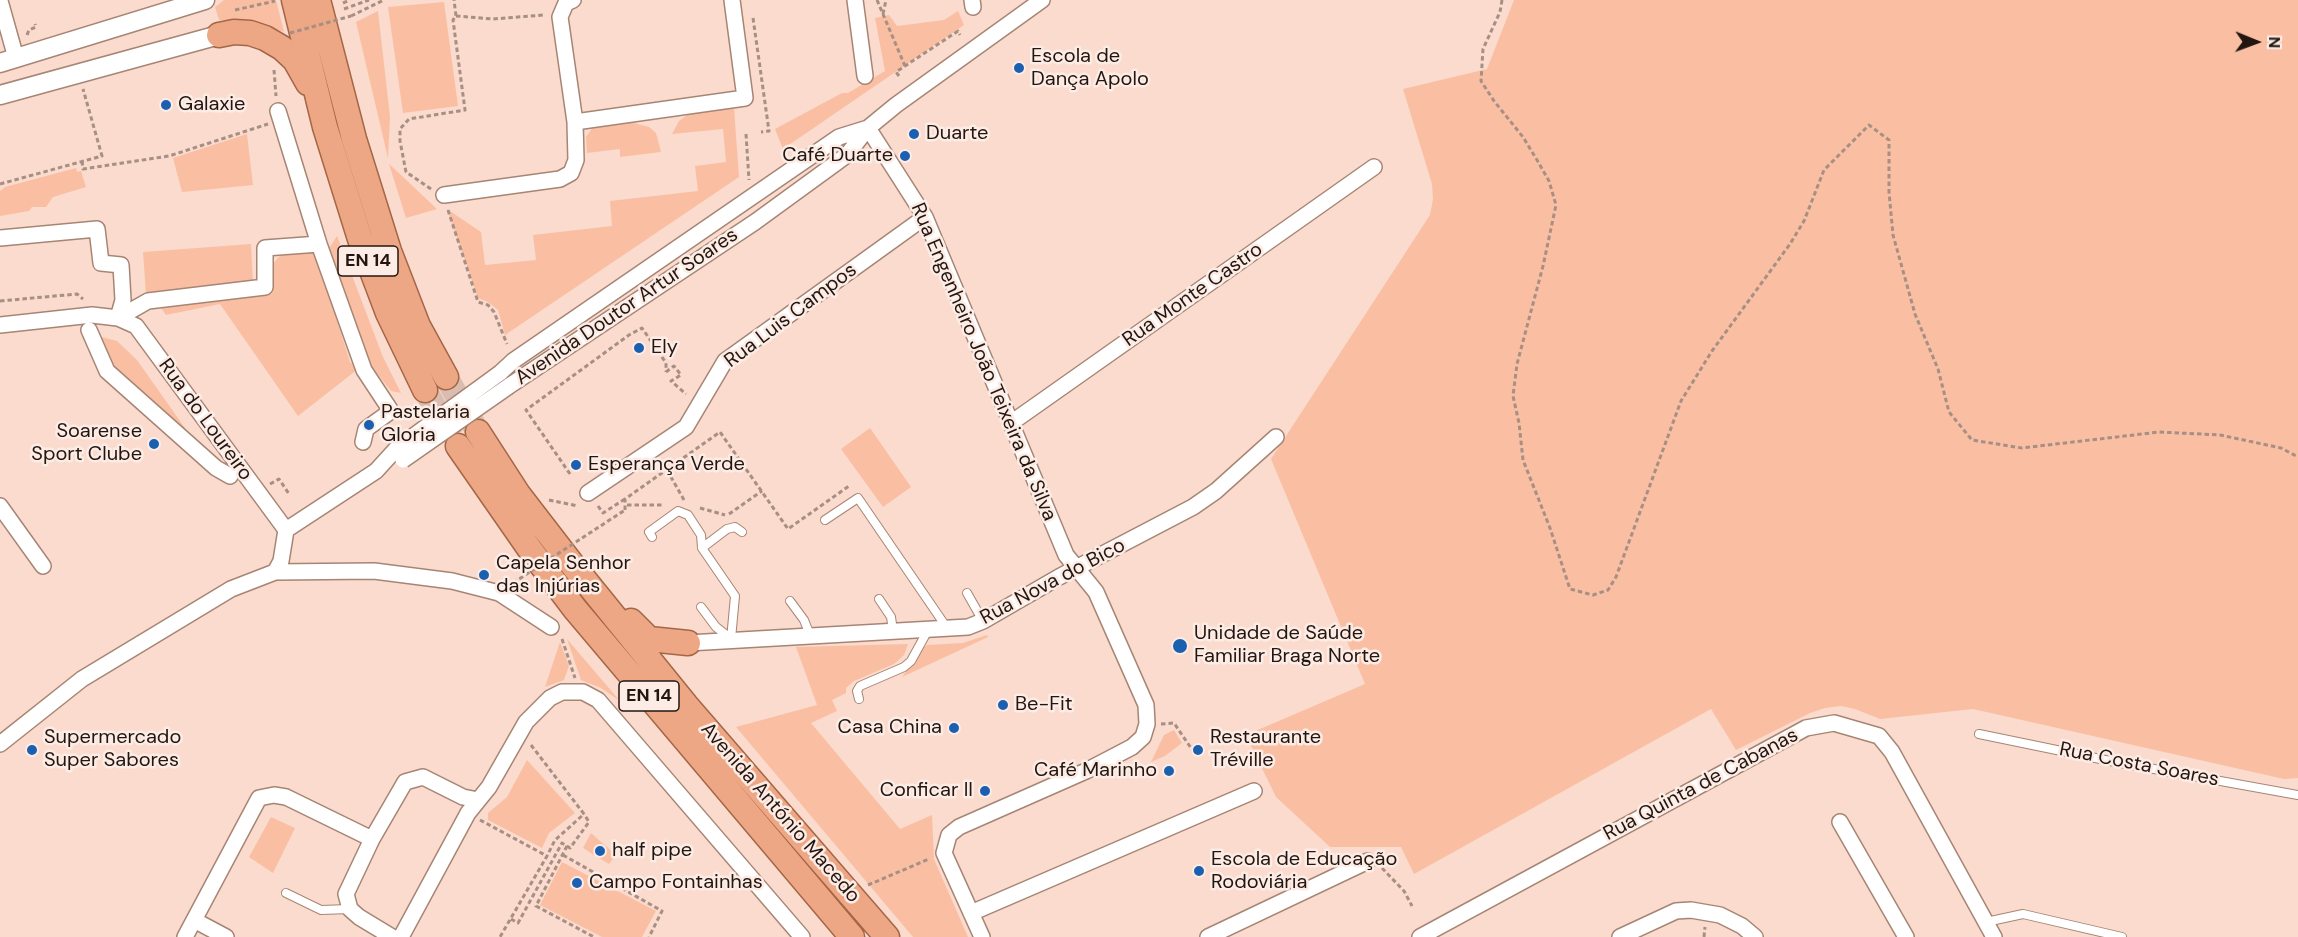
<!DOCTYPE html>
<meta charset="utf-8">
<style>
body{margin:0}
#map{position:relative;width:2298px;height:937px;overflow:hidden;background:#fadbcd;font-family:"DM Sans",sans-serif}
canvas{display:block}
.north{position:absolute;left:2226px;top:12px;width:60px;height:60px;-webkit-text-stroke:4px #fcece5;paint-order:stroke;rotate:91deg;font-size:16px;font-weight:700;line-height:24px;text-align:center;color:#231610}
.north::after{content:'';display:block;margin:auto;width:21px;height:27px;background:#231610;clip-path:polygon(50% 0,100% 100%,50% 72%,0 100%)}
</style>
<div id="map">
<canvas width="2298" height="937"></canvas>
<div class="north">N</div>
</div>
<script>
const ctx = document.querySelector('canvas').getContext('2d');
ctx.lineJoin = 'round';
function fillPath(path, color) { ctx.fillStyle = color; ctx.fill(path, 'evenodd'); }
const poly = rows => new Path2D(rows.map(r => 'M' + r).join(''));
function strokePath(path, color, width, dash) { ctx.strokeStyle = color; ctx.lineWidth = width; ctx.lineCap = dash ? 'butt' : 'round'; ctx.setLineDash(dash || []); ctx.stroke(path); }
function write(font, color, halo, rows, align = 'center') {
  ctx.font = font + ' "DM Sans",sans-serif'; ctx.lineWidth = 5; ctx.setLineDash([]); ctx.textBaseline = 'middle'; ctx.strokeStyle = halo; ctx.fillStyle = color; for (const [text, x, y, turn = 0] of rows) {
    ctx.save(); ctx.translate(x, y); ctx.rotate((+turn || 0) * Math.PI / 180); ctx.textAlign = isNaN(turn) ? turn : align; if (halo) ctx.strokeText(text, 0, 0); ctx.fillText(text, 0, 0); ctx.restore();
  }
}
fillPath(poly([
 [224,0,276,0,284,32,253,21,219,20,215,7],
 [1514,0,2298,0,2298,778,2284,779,1973,709,1880,719,1855,709,1841,706,1825,708,1810,713,1736,750,1711,709,1414,874,1401,847,1330,847,1276,797,1246,735,1365,684,1271,459,1430,215,1433,199,1432,184,1403,89,1487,69],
 [444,2,458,106,403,113,388,7],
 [378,11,390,117,388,158,356,22],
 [958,11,964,25,783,149,775,129,842,93,848,93,885,71,875,18,889,15,897,26,944,20],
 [734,108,739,177,505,335,498,310,488,302,478,298,447,209,481,232,485,265,536,260,533,235,612,226,610,201,698,191,695,166,726,162,723,129,672,134,679,121,690,113],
 [630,122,649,127,656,133,661,152,620,157,620,149,587,153,586,137,593,127],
 [247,134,253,185,182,192,173,158],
 [389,164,402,176,437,209,406,218],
 [76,168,77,172,81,171,86,187,53,197,46,207,32,207,29,211,0,216,0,191,5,187],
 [337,236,383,357,401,393,391,391,368,362,328,250],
 [251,244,253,283,146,294,143,252],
 [283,252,312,253,318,259,350,362,358,369,298,416,220,304,166,315,159,305,272,294,273,264],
 [98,336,117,341,137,360,192,438,111,368],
 [870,428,911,487,883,507,841,449],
 [987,635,988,637,902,677,923,648,927,645,963,643],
 [567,639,620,701,601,688,581,680],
 [560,642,569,666,564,680,545,687],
 [908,644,904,655,894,664,854,681,846,688,846,693,832,700,837,711,811,723,900,829,932,815,934,859,968,937,913,937,736,727,817,705,796,647],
 [1174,730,1182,743,1165,756,1151,762,1164,735],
 [527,760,575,813,549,833,542,848,488,820,488,813,507,797],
 [271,817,295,828,273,873,249,857],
 [591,833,616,855,609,864,583,848],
 [562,862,656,911,642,937,602,937,540,905]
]), '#fabfa3');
strokePath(poly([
 [446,377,478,432],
 [425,390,452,437]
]), '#dabdb1', 24, [24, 12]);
const service = poly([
 [825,520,858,498,947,628],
 [652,537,649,532,678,511,688,515,701,535,702,548,735,596,731,639],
 [702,548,727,529,735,527,742,532],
 [967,593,983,621],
 [879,599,891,617,893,631],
 [790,601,804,620,810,635],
 [701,607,716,627,730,638],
 [859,699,857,691,860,686,904,667,911,661,928,630],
 [1979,734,2110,761,2298,795],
 [286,893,321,910,350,909],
 [1986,922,2023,914,2122,937]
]);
const minor = poly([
 [855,0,865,76],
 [972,0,973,7],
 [0,1,16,58],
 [278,111,319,244,364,370,391,411,366,429,363,442],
 [575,122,745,98,732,0],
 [868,128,925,217,1066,555,1096,592,1146,705,1147,724,1143,737,1132,747,1086,771,959,827,949,835,944,853,982,937],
 [444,195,560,179,571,173,576,160,575,122,560,17,566,3,573,0],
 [0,238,97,229,101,263,121,265,123,300,118,318],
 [118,318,148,301,265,287,265,248,319,244],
 [0,325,92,315,118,318,136,326,286,530],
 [89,330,107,371,216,468,230,476],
 [500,373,513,361,839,137,868,128],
 [509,386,755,222,847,155,868,128,896,105,1042,0],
 [1011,423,1374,167],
 [588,493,686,427,725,361,925,217],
 [0,506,43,566],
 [275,572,281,561,286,530,376,471,397,448],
 [688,643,968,627,983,621,1059,577,1193,507,1216,491,1276,437],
 [0,744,82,679,231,589,275,572,374,571,452,581,499,593,551,627],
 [1840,822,1906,937],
 [971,913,1254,791],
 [194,920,226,937],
 [185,937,259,798,274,795,286,797,372,839],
 [392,937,359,917,350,909,346,894,372,839,405,782,423,777,463,797,478,800],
 [401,937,468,813,489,787,526,722,550,698,562,692,583,692,598,700,802,937],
 [1208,937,1368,861],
 [1420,937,1806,728,1834,723,1879,736,1892,752,1994,937],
 [1620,937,1676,911,1691,910,1720,915,1742,926,1755,937]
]);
const tertiary = poly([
 [0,63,205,0],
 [0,95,219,35]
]);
const trunk = poly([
 [294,0,325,127,360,239,388,313,425,390],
 [318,0,354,139,389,251,418,326,446,377],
 [219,35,234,32,250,33,265,38,282,48,295,60,308,83],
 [478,432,518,494,575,568,686,705,887,937],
 [458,446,531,551,575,609,852,937],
 [631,621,649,639,688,643]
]);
strokePath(service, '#a78574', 10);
strokePath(minor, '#a78574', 18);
strokePath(tertiary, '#a78574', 21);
strokePath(trunk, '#a46647', 27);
strokePath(poly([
 [877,0,905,66],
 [1502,0,1500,12,1483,49,1481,81,1494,101,1523,137,1537,160,1549,181,1556,205,1543,266,1517,364,1513,396,1519,423,1523,460,1550,528,1570,589,1593,595,1608,590,1616,577,1681,401,1712,351,1790,244,1804,221,1824,170,1869,125,1889,140,1889,192,1893,235,1915,314,1938,369,1949,412,1972,440,2022,448,2159,432,2220,435,2281,448,2298,457],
 [343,3,350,0],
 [344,9,369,0],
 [235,10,275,1],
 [883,14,886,0],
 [351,16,384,0],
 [456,16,493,19,544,15],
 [753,18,769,131,761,132],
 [27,35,29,30,36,27,35,24],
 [274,70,276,96],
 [899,76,896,72,958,31,960,35],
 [746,134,749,180],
 [82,161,83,169,169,156,268,124],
 [0,184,102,156,83,89],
 [431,189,406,172,400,141,400,129,409,119,465,110,453,20,456,16,454,0],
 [448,210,478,302,488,305,494,312,507,344],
 [0,301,77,294,83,299],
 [666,372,674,366,681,375,671,381,686,394],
 [667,470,684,500],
 [570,474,526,410,629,335,642,328,666,363,666,372],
 [270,484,279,479,289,494],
 [549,500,578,506],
 [627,505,664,505],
 [598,506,603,513,625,499],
 [700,508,725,515],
 [625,510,625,499,720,432,788,529,849,486],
 [729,514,762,491],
 [562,639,575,678],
 [1161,724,1174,723,1193,751],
 [531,745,584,814,555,840,547,856],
 [480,820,547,856,500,937],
 [567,846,536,906,594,937],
 [563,855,662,911,649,937],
 [1382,868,1404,891,1412,906],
 [868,885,929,859],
 [511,919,518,923,562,843,570,848,589,822,584,814],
 [1704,937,1705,927]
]), '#a78f84', 3, [4.5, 3]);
strokePath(service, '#fff', 8);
strokePath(minor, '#fff', 15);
strokePath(tertiary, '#fff', 18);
strokePath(trunk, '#eea784', 24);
const minorBridge = poly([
 [397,448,500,373],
 [403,460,509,386]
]);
strokePath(minorBridge, '#a78574', 18, []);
strokePath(poly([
 [290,33,351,16],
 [513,583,625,510]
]), '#a78f84', 3, [4.5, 3]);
strokePath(minorBridge, '#fff', 15);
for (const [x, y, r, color] of [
 [1019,68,6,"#1b60b0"],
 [166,105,6,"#1b60b0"],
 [914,134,6,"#1b60b0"],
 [905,156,6,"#1b60b0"],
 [639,348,6,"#1b60b0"],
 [369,425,6,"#1b60b0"],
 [154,444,6,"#1b60b0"],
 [576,465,6,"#1b60b0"],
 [484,575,6,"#1b60b0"],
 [1180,646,8,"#1b60b0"],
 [1003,705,6,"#1b60b0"],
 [954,728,6,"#1b60b0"],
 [32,750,6,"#1b60b0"],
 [1198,750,6,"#1b60b0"],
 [1169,771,6,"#1b60b0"],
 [985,791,6,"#1b60b0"],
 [600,851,6,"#1b60b0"],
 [1199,871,6,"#1b60b0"],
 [577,883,6,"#1b60b0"]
]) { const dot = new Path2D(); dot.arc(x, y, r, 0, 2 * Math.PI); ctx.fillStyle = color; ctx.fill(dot); strokePath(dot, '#fcece5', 2); }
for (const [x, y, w] of [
 [368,261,60],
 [649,696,60]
]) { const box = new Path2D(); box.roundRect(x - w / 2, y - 15, w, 30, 4.5); ctx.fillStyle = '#fcece5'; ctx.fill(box); strokePath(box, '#231610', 1.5); }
write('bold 18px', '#231610', null, [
 ["EN 14",368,261],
 ["EN 14",649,696]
]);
write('20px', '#231610', '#fcece5', [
 ["Escola de",1031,57],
 ["Dança Apolo",1031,80],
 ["Galaxie",178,105],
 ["Duarte",926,134],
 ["Café Duarte",893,156,"right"],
 ["Ely",651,348],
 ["Pastelaria",381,413],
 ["Gloria",381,436],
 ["Soarense",142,432,"right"],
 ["Sport Clube",142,455,"right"],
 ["Esperança Verde",588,465],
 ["Capela Senhor",496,564],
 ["das Injúrias",496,587],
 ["Unidade de Saúde",1194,634],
 ["Familiar Braga Norte",1194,657],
 ["Be-Fit",1015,705],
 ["Casa China",942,728,"right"],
 ["Supermercado",44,738],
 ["Super Sabores",44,761],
 ["Restaurante",1210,738],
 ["Tréville",1210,761],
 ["Café Marinho",1157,771,"right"],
 ["Conficar II",973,791,"right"],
 ["half pipe",612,851],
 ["Escola de Educação",1211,860],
 ["Rodoviária",1211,883],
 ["Campo Fontainhas",589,883]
], 'left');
write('20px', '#231610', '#fcece5', [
 ["Rua Monte Castro",1193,295,-35],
 ["Avenida Doutor Artur Soares",627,307,-34],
 ["Rua Luis Campos",791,316,-37],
 ["Rua Engenheiro João Teixeira da Silva",983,362,67],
 ["Rua do Loureiro",205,420,54],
 ["Rua Nova do Bico",1053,582,-28],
 ["Rua Costa Soares",2139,765,11],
 ["Rua Quinta de Cabanas",1701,785,-28],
 ["Avenida António Macedo",780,813,49]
]);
</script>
